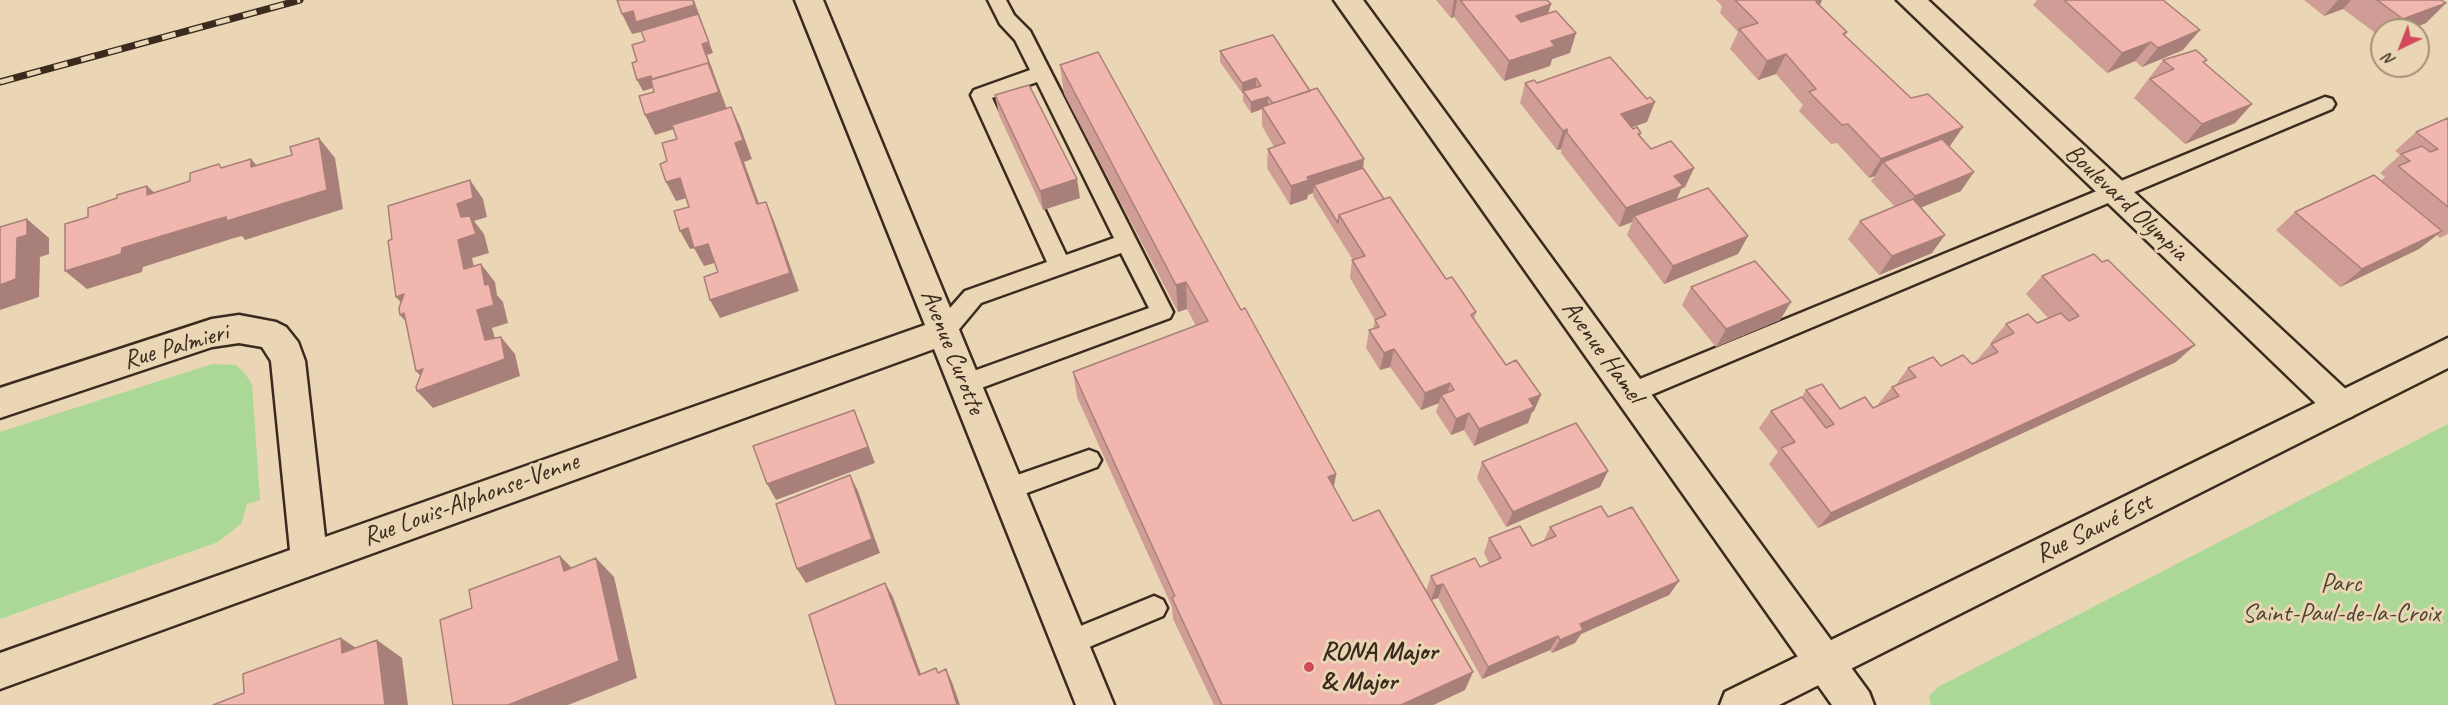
<!DOCTYPE html>
<meta charset="utf-8">
<style>
body{margin:0}
#map{position:relative;width:2448px;height:705px;overflow:hidden;background:#ead6b4;font-family:Caveat,sans-serif}
canvas{display:block}
.north{position:absolute;left:2370px;top:18px;width:60px;height:60px;box-sizing:border-box;background:#ead6b4;border:2px solid #a49178;border-radius:50%;rotate:223deg;font-size:16px;font-weight:700;line-height:24px;text-align:center;color:#3b2a1e}
.north::after{content:'';display:block;margin:auto;width:21px;height:27px;background:#d1495b;clip-path:polygon(50% 0,100% 100%,50% 72%,0 100%)}
</style>
<div id="map">
<canvas width="2448" height="705"></canvas>
<div class="north">N</div>
</div>
<script>
const ctx = document.querySelector('canvas').getContext('2d');
ctx.lineJoin = 'round';
function fillPath(path, color) { ctx.fillStyle = color; ctx.fill(path, 'evenodd'); }
const poly = rows => new Path2D(rows.map(r => 'M' + r).join(''));
function strokePath(path, color, width, dash) { ctx.strokeStyle = color; ctx.lineWidth = width; ctx.lineCap = dash ? 'butt' : 'round'; ctx.setLineDash(dash || []); ctx.stroke(path); }
function write(font, color, halo, rows, align = 'center') {
  ctx.font = font + ' Caveat,sans-serif'; ctx.lineWidth = 6; ctx.setLineDash([]); ctx.textBaseline = 'middle'; ctx.strokeStyle = halo; ctx.fillStyle = color; for (const [text, x, y, turn = 0] of rows) {
    ctx.save(); ctx.translate(x, y); ctx.rotate((+turn || 0) * Math.PI / 180); ctx.textAlign = isNaN(turn) ? turn : align; if (halo) ctx.strokeText(text, 0, 0); ctx.fillText(text, 0, 0); ctx.restore();
  }
}
fillPath(poly([
 [212,364,235,365,243,371,252,384,260,500,247,504,241,524,218,542,0,619,0,432],
 [2448,424,2448,705,1931,705,1929,696,1938,687]
]), '#abd896');
const service = poly([
 [988,0,1006,0,1014,15,1030,31,1173,312,1170,318,965,394,957,391,954,384,957,377,1149,308,1121,253,981,303,951,339,943,341,935,339,932,332,935,325,965,291,1047,262,971,95,974,90,1030,70,1015,40,1000,24,988,0],
 [1037,82,1114,238,1066,255,992,98,1037,82],
 [2325,97,2332,99,2335,104,2332,109,1639,400,1631,403,1623,400,1620,393,1623,386,2325,97],
 [1089,450,1097,453,1101,460,1097,467,1008,500,1000,497,996,489,1000,481,1089,450],
 [1154,596,1163,600,1167,608,1163,616,1070,655,1061,652,1057,643,1061,634,1154,596]
]);
const minor = poly([
 [795,0,823,0,1114,705,1076,705,934,349,0,689,0,653,290,550,271,361,262,347,239,343,212,347,0,418,0,388,212,319,239,315,276,322,286,327,298,342,305,361,325,537,925,325,795,0],
 [1334,0,1363,0,1869,692,1874,705,1832,705,1334,0],
 [1897,0,1928,0,2353,396,2358,406,2353,416,2341,421,2329,416,1897,0]
]);
const secondary = poly([
 [2448,338,2448,368,1779,705,1720,705,1725,692,2448,338]
]);
strokePath(service, '#3b2a1e', 5);
strokePath(minor, '#3b2a1e', 5);
strokePath(secondary, '#3b2a1e', 5);
fillPath(service, '#ead6b4');
fillPath(minor, '#ead6b4');
fillPath(secondary, '#ead6b4');
const rail = poly([
 [0,82,300,0]
]);
strokePath(rail, '#3b2a1e', 7);
strokePath(rail, '#ead6b4', 4.5, [14]);
fillPath(poly([
 [1436,0,1547,0,1551,4,1548,13,1570,53,1552,59,1550,66,1504,81,1454,17,1451,18],
 [1716,0,1822,0,1820,5,1847,32,1845,36,1911,98,1963,127,1949,146,1961,191,1920,208,1932,253,1879,275,1848,239,1860,221,1895,207,1871,181,1875,176,1869,178,1837,143,1831,144,1799,111,1803,105,1776,74,1758,80,1730,49,1738,32,1720,13,1722,6],
 [2037,0,2163,0,2183,50,2142,67,2135,61,2107,73,2033,5],
 [2304,0,2441,0,2446,3,2426,23,2408,30,2382,30,2382,38,2343,9,2324,16],
 [1273,35,1384,199,1446,279,1476,312,1474,319,1534,411,1532,412,1528,423,1474,446,1464,430,1451,435,1436,412,1439,403,1421,410,1390,367,1380,370,1366,348,1369,330,1373,329,1375,320,1350,278,1352,260,1353,260,1313,196,1313,193,1308,195,1307,199,1290,205,1267,168,1268,149,1274,147,1262,126,1262,109,1251,113,1243,101,1243,93,1242,93,1220,62,1220,51],
 [2163,60,2205,63,2252,104,2235,123,2185,144,2134,98],
 [1060,65,1241,310,1336,474,1334,486,1353,521,1426,591,1431,576,1480,567,1489,563,1484,553,1489,538,1532,546,1543,542,1550,527,1608,517,1679,581,1669,595,1581,634,1575,643,1552,653,1550,650,1482,679,1438,598,1432,600,1465,690,1433,705,1214,705,1173,619,1172,607,1077,397,1073,372,1196,326,1187,309,1178,312,1064,94],
 [1525,83,1537,83,1647,122,1632,127,1633,129,1641,133,1640,136,1651,149,1694,168,1685,187,1681,189,1676,200,1748,236,1738,254,1664,284,1627,235,1632,222,1619,227,1561,153,1561,149,1557,150,1520,103],
 [995,95,1080,198,1043,210,999,115],
 [2448,118,2448,234,2440,238,2437,235,2419,249,2340,287,2276,230,2295,212,2381,181,2385,177,2380,173,2400,155,2395,151,2416,132],
 [2042,276,2176,362,1818,528,1769,464,1778,452,1759,428,1771,411,1801,398,1806,390,1840,409,1873,408,1879,405,1878,404,1892,387,1895,386,1908,368,1972,364,1976,362,1976,361,1992,343,1991,342,2006,324,2037,323,2048,318,2026,294],
 [1691,287,1791,302,1780,320,1716,347,1682,305],
 [1482,462,1608,471,1600,487,1506,527,1477,478]
]), '#cf9d95');
fillPath(poly([
 [694,0,713,53,707,55,728,112,655,135,645,115,711,72,641,32,632,34,622,14],
 [1454,0,1457,0,1454,17,1451,18],
 [1818,0,1822,0,1814,17,1816,2],
 [2338,0,2351,0,2343,9,2324,16],
 [2446,3,2426,23,2408,30,2393,30,2403,19],
 [1551,4,1545,24,1511,36,1516,16],
 [2200,30,2183,50,2142,67,2158,48],
 [1576,33,1570,53,1552,59,1550,66,1504,81,1509,61,1551,41],
 [2151,42,2135,61,2107,73,2122,53],
 [1786,54,1776,74,1758,80,1767,61],
 [651,76,656,87,643,91,637,80],
 [1256,78,1256,89,1243,91,1243,93,1242,93,1242,83],
 [1268,97,1268,107,1262,107,1262,109,1251,113,1251,102],
 [1655,102,1647,122,1614,134,1621,114],
 [2252,104,2235,123,2185,144,2202,124],
 [731,107,740,126,752,159,744,162,766,223,757,204,735,143],
 [1963,127,1950,146,1890,170,1883,162,1875,176,1869,178,1881,159],
 [1567,129,1561,149,1557,150,1563,131],
 [319,138,335,158,343,209,245,240,242,236,234,238,143,267,142,272,87,289,65,271,122,248,215,220],
 [251,159,268,178,251,167],
 [1364,159,1362,178,1314,185,1313,193,1308,195,1307,199,1290,205,1291,186,1307,177],
 [1694,168,1685,187,1681,189,1674,205,1634,216,1632,222,1619,227,1626,208,1674,176],
 [1974,172,1961,191,1903,215,1915,196],
 [680,178,690,197,676,201,666,182],
 [1077,179,1080,198,1043,210,1040,191],
 [470,180,483,199,487,217,474,221,484,234,489,253,472,258,478,287,464,269,458,240,457,204],
 [147,186,167,204,147,195],
 [766,202,774,221,799,291,720,318,710,300],
 [27,219,49,238,49,254,40,257,39,297,0,310,0,285,17,238],
 [688,228,698,247,690,249,680,231],
 [2442,231,2419,249,2340,287,2362,269],
 [1945,235,1932,253,1879,275,1892,256],
 [1748,236,1738,254,1664,284,1673,266],
 [708,244,718,262,704,266,694,248],
 [481,264,495,282,497,295,503,302,508,323,492,328,500,357,485,340,477,310,485,285],
 [1186,282,1187,309,1178,312,1176,285],
 [404,294,412,315,396,297],
 [1791,302,1780,320,1716,347,1726,329],
 [404,313,416,333,400,315],
 [501,337,515,354,520,376,433,408,417,391,430,386,416,371],
 [2195,345,2176,362,1818,528,1831,513],
 [1394,349,1390,367,1380,370,1384,353],
 [1450,383,1446,400,1441,395,1439,403,1421,410,1425,393],
 [1541,395,1534,411,1532,412,1528,423,1474,446,1479,429,1529,399],
 [854,410,861,426,875,463,776,500,767,484],
 [1469,413,1464,430,1451,435,1456,419],
 [1608,471,1600,487,1506,527,1513,512],
 [1336,474,1332,498,1328,477],
 [850,475,858,491,880,553,806,583,797,569],
 [560,556,579,575,564,571],
 [596,558,614,577,637,678,568,705,508,705],
 [1679,581,1669,595,1581,634,1575,643,1552,653,1560,640,1580,624],
 [885,583,893,597,926,688,919,675],
 [1443,584,1438,598,1431,600,1436,586],
 [1558,636,1550,650,1482,679,1488,667],
 [341,638,367,655,342,653],
 [377,640,402,658,408,705,385,705],
 [946,669,952,682,960,705,957,705],
 [1473,672,1465,690,1433,705,1401,705]
]), '#a97f79');
const building = poly([
 [617,0,693,0,694,5,636,22,633,11,622,14,617,0],
 [1460,0,1547,0,1551,4,1516,16,1521,22,1556,11,1576,33,1551,41,1555,46,1509,61,1460,0],
 [1735,0,1818,0,1816,2,1847,32,1843,34,1911,98,1928,94,1963,127,1881,159,1848,124,1842,125,1809,92,1816,89,1786,54,1767,61,1739,29,1758,23,1735,0],
 [2064,0,2163,0,2200,30,2158,48,2151,42,2122,53,2064,0],
 [2377,0,2441,0,2446,3,2403,19,2377,0],
 [698,14,709,42,702,44,712,71,708,63,652,79,651,76,637,80,632,63,637,61,632,45,645,41,641,31,698,14],
 [1273,35,1310,91,1273,103,1268,97,1251,102,1243,91,1261,86,1256,78,1242,83,1220,51,1273,35],
 [2196,50,2207,60,2203,62,2252,104,2202,124,2150,79,2174,69,2163,60,2196,50],
 [1098,52,1241,310,1245,308,1336,474,1328,477,1353,521,1379,510,1473,672,1401,705,1222,705,1172,598,1175,596,1073,372,1208,321,1186,282,1176,285,1060,65,1098,52],
 [1610,57,1647,99,1650,97,1655,102,1621,114,1633,129,1637,127,1641,133,1638,134,1651,149,1671,141,1694,168,1674,176,1683,186,1626,208,1567,133,1567,129,1563,131,1525,83,1534,80,1537,83,1610,57],
 [708,63,719,92,645,115,639,96,654,92,651,80,708,63],
 [1029,85,1077,179,1040,191,995,95,1029,85],
 [1317,88,1364,159,1307,177,1309,180,1291,186,1268,149,1285,143,1262,107,1317,88],
 [731,107,743,140,735,143,757,204,766,202,790,273,710,300,704,277,718,272,708,244,694,248,688,228,680,231,674,211,689,207,680,178,666,182,660,164,667,161,662,143,677,139,672,125,731,107],
 [2448,118,2448,207,2398,166,2410,161,2401,154,2422,146,2430,152,2438,149,2416,132,2448,118],
 [319,138,327,190,227,221,226,217,215,220,122,248,121,254,65,271,65,224,88,217,88,208,117,198,117,195,147,186,147,195,190,181,190,173,219,164,221,168,251,159,251,167,292,155,290,147,319,138],
 [1942,139,1974,172,1915,196,1883,162,1942,139],
 [1363,168,1384,199,1339,215,1338,223,1314,185,1363,168],
 [2374,175,2442,231,2362,269,2295,212,2374,175],
 [470,180,473,198,457,204,461,217,470,216,476,234,458,240,464,269,481,264,485,285,489,284,494,305,477,310,485,340,501,337,505,359,417,391,416,387,423,369,416,371,404,313,400,315,399,308,404,294,396,297,388,241,392,239,388,206,470,180],
 [1708,188,1748,236,1673,266,1634,216,1708,188],
 [1390,197,1446,279,1452,277,1476,312,1471,315,1506,365,1516,360,1541,395,1529,399,1534,407,1479,429,1469,413,1456,419,1441,395,1454,390,1450,383,1425,393,1394,349,1384,353,1369,330,1379,327,1375,320,1386,315,1352,260,1365,256,1339,215,1390,197],
 [1913,199,1945,235,1892,256,1860,221,1913,199],
 [27,219,27,235,17,238,16,279,0,285,0,227,27,219],
 [2094,254,2102,262,2108,260,2195,345,1831,513,1781,448,1795,442,1771,411,1802,397,1826,428,1834,424,1806,390,1822,384,1840,409,1865,397,1873,408,1899,396,1892,387,1916,377,1908,368,1933,357,1941,366,1963,355,1972,364,1998,352,1991,344,2014,333,2006,324,2028,314,2037,323,2061,313,2069,321,2079,316,2042,276,2094,254],
 [1755,261,1791,302,1726,329,1691,287,1755,261],
 [854,410,868,447,767,484,753,446,854,410],
 [1576,423,1608,471,1513,512,1482,462,1576,423],
 [850,475,872,539,797,569,776,504,850,475],
 [1601,506,1608,517,1632,507,1679,581,1580,624,1583,630,1560,640,1558,636,1488,667,1443,584,1436,586,1431,576,1475,558,1480,567,1501,558,1489,538,1520,526,1532,546,1556,536,1550,527,1601,506],
 [560,556,564,571,596,558,619,661,508,705,453,705,440,620,472,608,469,590,560,556],
 [885,583,919,675,936,668,938,673,946,669,957,705,836,705,809,615,885,583],
 [341,638,342,653,377,640,385,705,213,705,244,693,243,674,341,638]
]);
fillPath(building, '#f1b6ad');
strokePath(building, '#a97f79', 1.5);
for (const [x, y, r, color] of [
 [1309,667,6,"#d1495b"]
]) { const dot = new Path2D(); dot.arc(x, y, r, 0, 2 * Math.PI); ctx.fillStyle = color; ctx.fill(dot); strokePath(dot, '#ead6b4', 2); }
write('26px', '#3b2a1e', '#ead6b4', [
 ["Boulevard Olympia",2126,203,43],
 ["Rue Palmieri",176,347,-16],
 ["Avenue Curotte",952,352,68],
 ["Avenue Hamel",1602,352,54],
 ["Rue Louis-Alphonse-Venne",471,500,-20],
 ["Rue Sauvé Est",2094,529,-26]
]);
write('26px', '#4c4430', '#ead6b4', [
 ["Parc",2341,584],
 ["Saint-Paul-de-la-Croix",2341,614]
]);
write('bold 26px', '#3b2a1e', '#ead6b4', [
 ["RONA Major",1321,652],
 ["& Major",1321,682]
], 'left');
</script>
